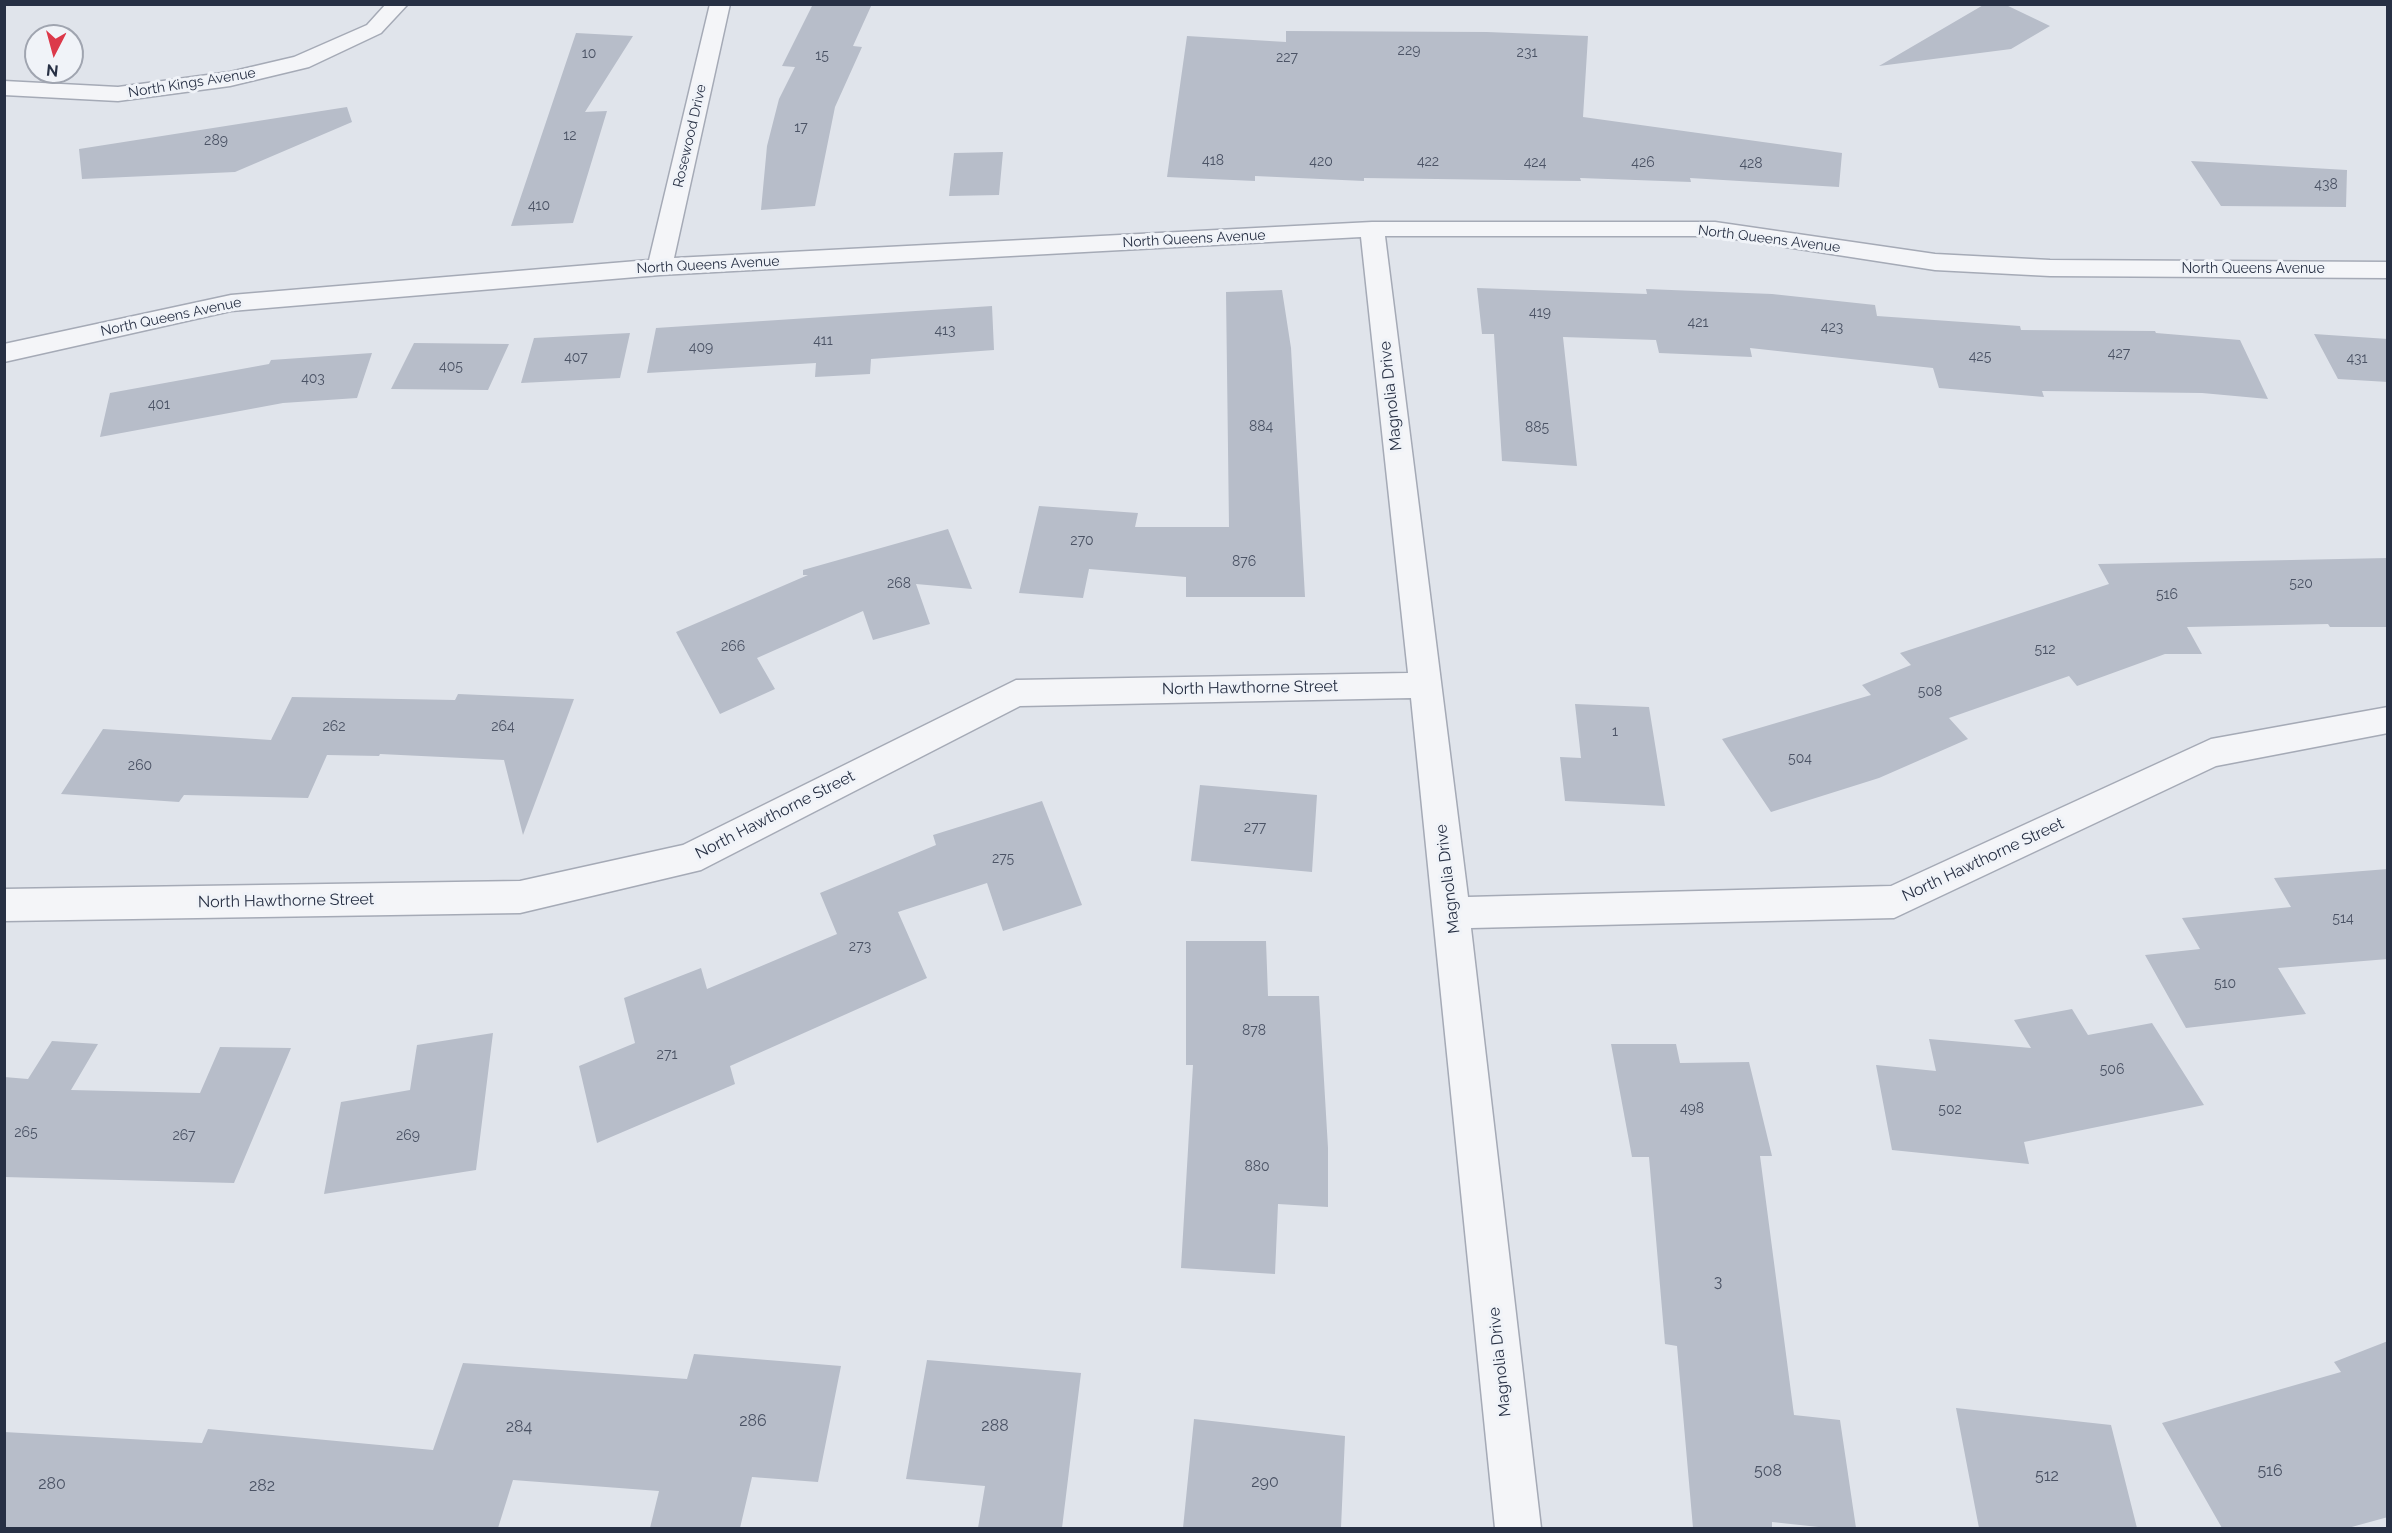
<!DOCTYPE html>
<style>
body{margin:0}
#map{position:relative;width:2392px;height:1533px;overflow:hidden;background:#e0e4eb;font-family:Raleway,sans-serif}
canvas{display:block}
.frame{position:absolute;inset:0;border:6px solid #273044;pointer-events:none}
.north{position:absolute;left:24px;top:24px;width:60px;height:60px;box-sizing:border-box;background:#f0f3f8;border:2px solid #a0a5b0;border-radius:50%;rotate:186deg;font-size:16px;font-weight:700;line-height:24px;text-align:center;color:#273044}
.north::after{content:'';display:block;margin:auto;width:21px;height:27px;background:#dc394a;clip-path:polygon(50% 0,100% 100%,50% 72%,0 100%)}
</style>
<div id="map">
<canvas width="2392" height="1533"></canvas>
<div class="frame"></div>
<div class="north">N</div>
</div>
<script>
const ctx = document.querySelector('canvas').getContext('2d');
ctx.lineJoin = 'round';
function fillPath(path, color) { ctx.fillStyle = color; ctx.fill(path, 'evenodd'); }
const poly = rows => new Path2D(rows.map(r => 'M' + r).join(''));
function strokePath(path, color, width, dash) { ctx.strokeStyle = color; ctx.lineWidth = width; ctx.lineCap = dash ? 'butt' : 'round'; ctx.setLineDash(dash || []); ctx.stroke(path); }
function write(font, color, halo, rows, align = 'center') {
  ctx.font = font + ' Raleway,sans-serif'; ctx.lineWidth = 6; ctx.setLineDash([]); ctx.textBaseline = 'middle'; ctx.strokeStyle = halo; ctx.fillStyle = color; for (const [text, x, y, turn = 0] of rows) {
    ctx.save(); ctx.translate(x, y); ctx.rotate((+turn || 0) * Math.PI / 180); ctx.textAlign = isNaN(turn) ? turn : align; if (halo) ctx.strokeText(text, 0, 0); ctx.fillText(text, 0, 0); ctx.restore();
  }
}
fillPath(poly([
 [813,4,872,4,853,46,862,47,835,107,815,206,761,210,767,146,779,99,795,67,782,66],
 [1985,4,2004,4,2050,26,2011,49,1879,66],
 [1286,31,1487,32,1588,36,1583,117,1842,153,1839,187,1690,178,1691,182,1580,178,1581,181,1364,178,1364,181,1255,176,1255,181,1167,177,1187,36,1286,42],
 [576,33,633,36,585,112,607,111,573,223,511,226],
 [347,107,352,122,235,172,82,179,79,149],
 [1003,152,999,195,949,196,954,153],
 [2191,161,2347,170,2346,207,2221,206],
 [1477,288,1647,294,1646,289,1772,294,1875,305,1877,316,2020,326,2021,330,2155,331,2156,333,2240,340,2268,399,2202,393,2042,391,2044,397,1939,388,1933,368,1750,348,1752,357,1659,353,1656,340,1563,337,1577,466,1502,461,1494,334,1482,334],
 [1282,290,1291,348,1305,597,1186,597,1186,577,1089,569,1083,598,1019,593,1039,506,1138,513,1135,527,1229,527,1226,292],
 [992,306,994,350,871,359,870,374,815,377,816,363,647,373,656,328],
 [630,333,620,378,521,383,534,338],
 [2314,334,2388,339,2388,382,2338,379],
 [414,343,509,344,488,390,391,389],
 [372,353,357,398,283,403,100,437,110,393,269,364,271,360],
 [948,529,972,589,916,584,930,624,873,640,863,611,757,658,775,689,720,714,676,632,808,575,803,575,803,570],
 [2388,558,2388,627,2330,627,2328,624,2187,627,2202,654,2165,654,2077,686,2069,676,1949,718,1968,739,1879,778,1771,812,1722,739,1871,695,1862,685,1911,665,1900,653,2109,584,2098,564],
 [458,694,574,699,523,835,504,760,380,754,379,756,327,755,308,798,184,795,179,802,61,794,103,729,271,740,292,697,455,700],
 [1575,704,1649,707,1665,806,1565,801,1560,757,1581,758],
 [1200,785,1317,795,1312,872,1191,861],
 [1042,801,1082,905,1003,931,987,883,898,912,927,978,730,1066,735,1084,597,1143,579,1066,635,1043,624,998,701,968,707,989,837,934,820,893,936,845,933,835],
 [2388,869,2388,959,2278,968,2306,1014,2186,1028,2145,955,2200,949,2182,918,2291,907,2274,878],
 [1186,941,1266,941,1268,996,1319,996,1328,1148,1328,1207,1278,1204,1275,1274,1181,1268,1193,1065,1186,1065],
 [2072,1009,2088,1035,2152,1023,2204,1105,2024,1142,2029,1164,1892,1150,1876,1065,1936,1071,1929,1039,2031,1048,2014,1020],
 [493,1033,476,1170,324,1194,341,1102,410,1090,417,1045],
 [52,1041,98,1044,71,1090,200,1093,220,1047,291,1048,234,1183,4,1177,4,1077,28,1079],
 [1611,1044,1676,1044,1680,1063,1749,1062,1772,1156,1760,1156,1794,1415,1840,1420,1856,1528,1828,1528,1772,1522,1772,1528,1693,1528,1677,1346,1665,1344,1649,1157,1632,1157],
 [2388,1341,2388,1517,2348,1528,2222,1528,2162,1423,2341,1372,2334,1362],
 [694,1354,841,1366,818,1482,752,1477,740,1528,650,1528,659,1491,513,1480,498,1528,4,1528,4,1432,202,1443,208,1429,433,1450,463,1363,687,1379],
 [927,1360,1081,1373,1062,1528,978,1528,985,1486,906,1479],
 [1956,1408,2111,1425,2137,1528,1979,1528],
 [1194,1419,1345,1436,1341,1528,1183,1528]
]), '#b7bdc9');
const street = poly([
 [386,4,408,4,381,33,309,67,230,86,118,101,4,95,4,81,118,87,230,72,294,57,367,25,386,4],
 [710,4,730,4,674,258,1372,222,1715,222,1935,254,2050,260,2388,262,2388,278,2050,276,1935,270,1715,236,1385,236,1468,897,1891,886,2211,739,2388,707,2388,733,2216,766,1894,918,1471,928,1541,1528,1495,1528,1411,698,1020,706,701,870,520,913,4,921,4,889,520,881,683,845,1016,680,1408,673,1361,237,660,275,231,311,4,362,4,344,231,295,649,260,710,4]
]);
strokePath(street, '#a5aab6', 3);
fillPath(street, '#f4f5f8');
write('14px', '#4b5365', null, [
 ["229",1409,51],
 ["231",1527,53],
 ["10",589,54],
 ["15",822,56],
 ["227",1287,58],
 ["17",801,128],
 ["12",570,136],
 ["289",216,141],
 ["418",1213,161],
 ["420",1321,162],
 ["422",1428,162],
 ["424",1535,163],
 ["426",1643,163],
 ["428",1751,164],
 ["438",2326,185],
 ["410",539,206],
 ["419",1540,313],
 ["421",1698,323],
 ["423",1832,328],
 ["413",945,331],
 ["411",823,341],
 ["409",701,348],
 ["427",2119,354],
 ["425",1980,357],
 ["407",576,358],
 ["431",2357,359],
 ["405",451,367],
 ["403",313,379],
 ["401",159,405],
 ["884",1261,427],
 ["885",1537,428],
 ["270",1082,541],
 ["876",1244,562],
 ["268",899,584],
 ["520",2301,584],
 ["516",2167,595],
 ["266",733,647],
 ["512",2045,650],
 ["508",1930,692],
 ["262",334,727],
 ["264",503,727],
 ["1",1615,732],
 ["504",1800,759],
 ["260",140,766],
 ["277",1255,828],
 ["275",1003,859],
 ["514",2343,919],
 ["273",860,947],
 ["510",2225,984],
 ["878",1254,1031],
 ["271",667,1055],
 ["506",2112,1070],
 ["498",1692,1109],
 ["502",1950,1110],
 ["265",26,1133],
 ["267",184,1136],
 ["269",408,1136],
 ["880",1257,1167]
]);
write('14px', '#273044', '#f0f3f8', [
 ["North Kings Avenue",192,83,-9],
 ["Rosewood Drive",690,136,-77],
 ["North Queens Avenue",1194,239,-3],
 ["North Queens Avenue",1769,239,7],
 ["North Queens Avenue",708,265,-3],
 ["North Queens Avenue",2253,269],
 ["North Queens Avenue",171,317,-12]
]);
write('16px', '#273044', '#f0f3f8', [
 ["Magnolia Drive",1391,396,-96],
 ["North Hawthorne Street",1250,688,-1],
 ["North Hawthorne Street",775,815,-27],
 ["North Hawthorne Street",1983,860,-25],
 ["Magnolia Drive",1448,879,-97],
 ["North Hawthorne Street",286,901,-1],
 ["Magnolia Drive",1500,1362,-96]
]);
write('16px', '#4b5365', null, [
 ["3",1718,1282],
 ["286",753,1421],
 ["288",995,1426],
 ["284",519,1427],
 ["508",1768,1471],
 ["516",2270,1471],
 ["512",2047,1476],
 ["290",1265,1482],
 ["280",52,1484],
 ["282",262,1486]
]);
</script>
